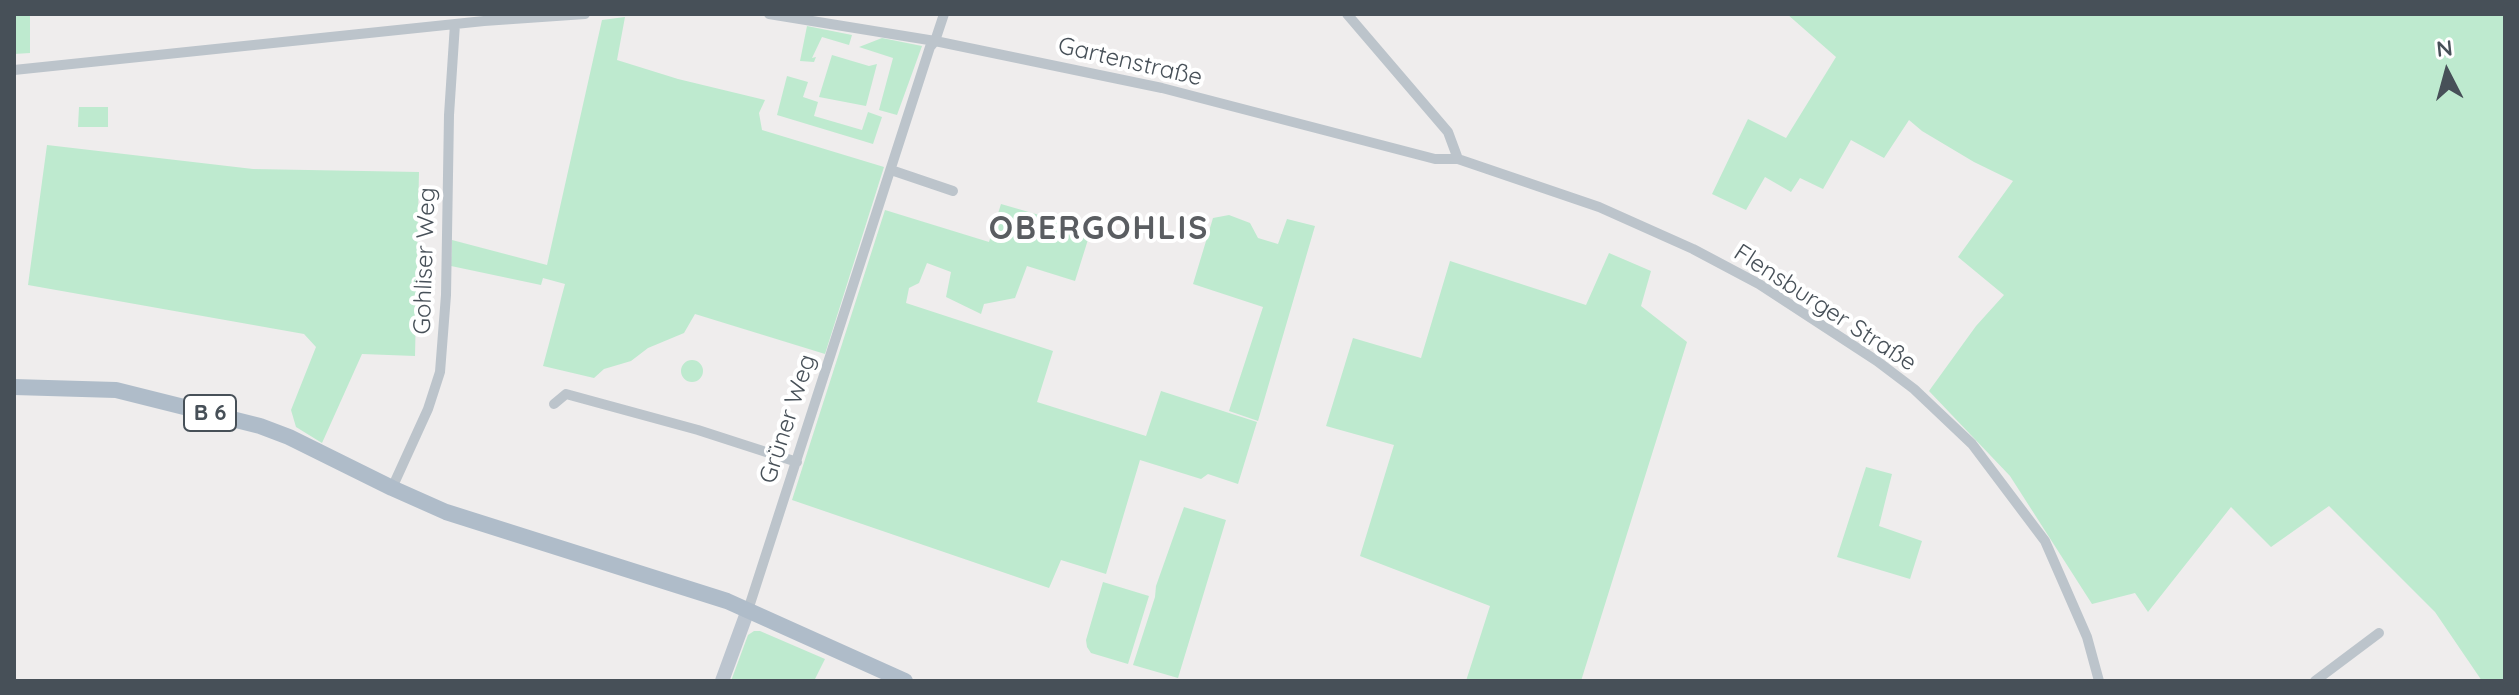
<!DOCTYPE html>
<meta charset="utf-8">
<style>
body{margin:0}
#map{position:relative;width:2519px;height:695px;overflow:hidden;background:#efeded;font-family:Quicksand,sans-serif}
canvas{display:block}
.frame{position:absolute;inset:0;border:16px solid #475058;pointer-events:none}
.north{position:absolute;left:2407px;top:32px;width:80px;height:80px;-webkit-text-stroke:6px #fff;paint-order:stroke;rotate:354deg;font-size:22px;font-weight:700;line-height:32px;text-align:center;color:#475058}
.north::after{content:'';display:block;margin:auto;width:28px;height:36px;background:#475058;clip-path:polygon(50% 0,100% 100%,50% 72%,0 100%)}
</style>
<div id="map">
<canvas width="2519" height="695"></canvas>
<div class="frame"></div>
<div class="north">N</div>
</div>
<script>
const ctx = document.querySelector('canvas').getContext('2d');
ctx.lineJoin = 'round';
function fillPath(path, color) { ctx.fillStyle = color; ctx.fill(path, 'evenodd'); }
const poly = rows => new Path2D(rows.map(r => 'M' + r).join(''));
function strokePath(path, color, width, dash) { ctx.strokeStyle = color; ctx.lineWidth = width; ctx.lineCap = dash ? 'butt' : 'round'; ctx.setLineDash(dash || []); ctx.stroke(path); }
function write(font, color, halo, rows, align = 'center') {
  ctx.font = font + ' Quicksand,sans-serif'; ctx.lineWidth = 8; ctx.setLineDash([]); ctx.textBaseline = 'middle'; ctx.strokeStyle = halo; ctx.fillStyle = color; for (const [text, x, y, turn = 0] of rows) {
    ctx.save(); ctx.translate(x, y); ctx.rotate((+turn || 0) * Math.PI / 180); ctx.textAlign = isNaN(turn) ? turn : align; if (halo) ctx.strokeText(text, 0, 0); ctx.fillText(text, 0, 0); ctx.restore();
  }
}
fillPath(poly([
 [14,14,30,14,30,53,14,54],
 [1787,14,2505,14,2505,681,2482,681,2435,612,2329,506,2271,547,2231,507,2148,612,2135,593,2092,604,2010,476,1929,391,1976,326,2004,295,1958,257,2013,181,1974,162,1922,131,1909,120,1884,158,1851,140,1823,189,1800,178,1791,192,1765,177,1746,210,1712,194,1748,119,1786,138,1836,57],
 [625,17,617,60,678,79,765,100,759,113,762,130,884,167,825,354,695,314,684,333,648,348,631,361,604,369,594,378,543,366,565,284,543,278,541,285,451,266,452,240,547,265,602,20],
 [807,26,852,35,849,45,822,37,812,58,816,57,814,62,800,61],
 [882,38,922,46,897,115,879,110,893,58,859,47],
 [832,55,869,66,877,64,866,106,819,97],
 [787,76,808,82,803,97,818,102,814,116,862,130,868,112,882,117,873,144,777,115],
 [79,107,108,107,108,127,78,127],
 [47,145,253,169,419,172,415,356,362,354,322,443,296,427,291,410,316,347,304,334,28,285],
 [1001,204,1091,230,1075,281,1027,266,1015,298,984,304,981,314,946,297,951,272,927,263,919,283,909,288,906,303,1053,351,1037,402,1146,436,1161,391,1257,422,1238,484,1208,474,1201,479,1140,460,1106,574,1061,560,1049,588,792,500,885,210,989,242],
 [1229,215,1250,223,1258,238,1278,244,1287,219,1315,226,1258,421,1229,411,1263,307,1193,284,1213,218],
 [1609,253,1651,271,1641,306,1687,342,1581,681,1466,681,1490,606,1360,556,1394,445,1326,426,1353,338,1421,358,1450,261,1586,305],
 '681 371a11 11 0 1 1 22 0a11 11 0 1 1-22 0Z',
 [1866,467,1892,474,1879,526,1922,541,1910,579,1837,557],
 [1184,507,1226,520,1178,678,1133,665,1155,597,1156,586],
 [1103,582,1149,596,1128,664,1091,653,1087,647,1086,640],
 [754,631,760,631,825,659,814,681,731,681,748,635]
]), '#beeacf');
strokePath(poly([
 [769,14,935,41,1162,88,1435,159,1458,159,1599,207,1693,249,1759,284,1877,361,1914,389,1972,444,2045,541,2087,637,2099,681],
 [1347,14,1448,132,1458,159],
 [14,70,484,21,585,14],
 [891,170,953,191],
 [554,404,566,394,698,430,797,462],
 [392,488,428,409,440,372,446,295,449,115,455,24],
 [748,610,930,47,935,41,944,14],
 [2315,681,2379,633]
]), '#bcc4cb', 10);
strokePath(poly([
 [722,681,748,610]
]), '#bcc5cf', 14);
strokePath(poly([
 [14,387,116,390,260,426,289,437,392,488,446,512,727,601,905,681]
]), '#afbcc9', 16);
for (const [x, y, w] of [
 [210,413,52]
]) { const box = new Path2D(); box.roundRect(x - w / 2, y - 18, w, 36, 6); ctx.fillStyle = '#fff'; ctx.fill(box); strokePath(box, '#475058', 2); }
write('bold 22px', '#475058', null, [
 ["B 6",210,413]
]);
write('24px', '#475058', '#fff', [
 ["Gartenstraße",1130,62,13],
 ["Gohliser Weg",425,261,-88],
 ["Flensburger Straße",1825,308,33],
 ["Grüner Weg",788,419,-72]
]);
ctx.letterSpacing = '2px';
write('bold 32px', '#5a5d61', '#fff', [
 ["OBERGOHLIS",1099,229]
]);
ctx.letterSpacing = '0px';
</script>
